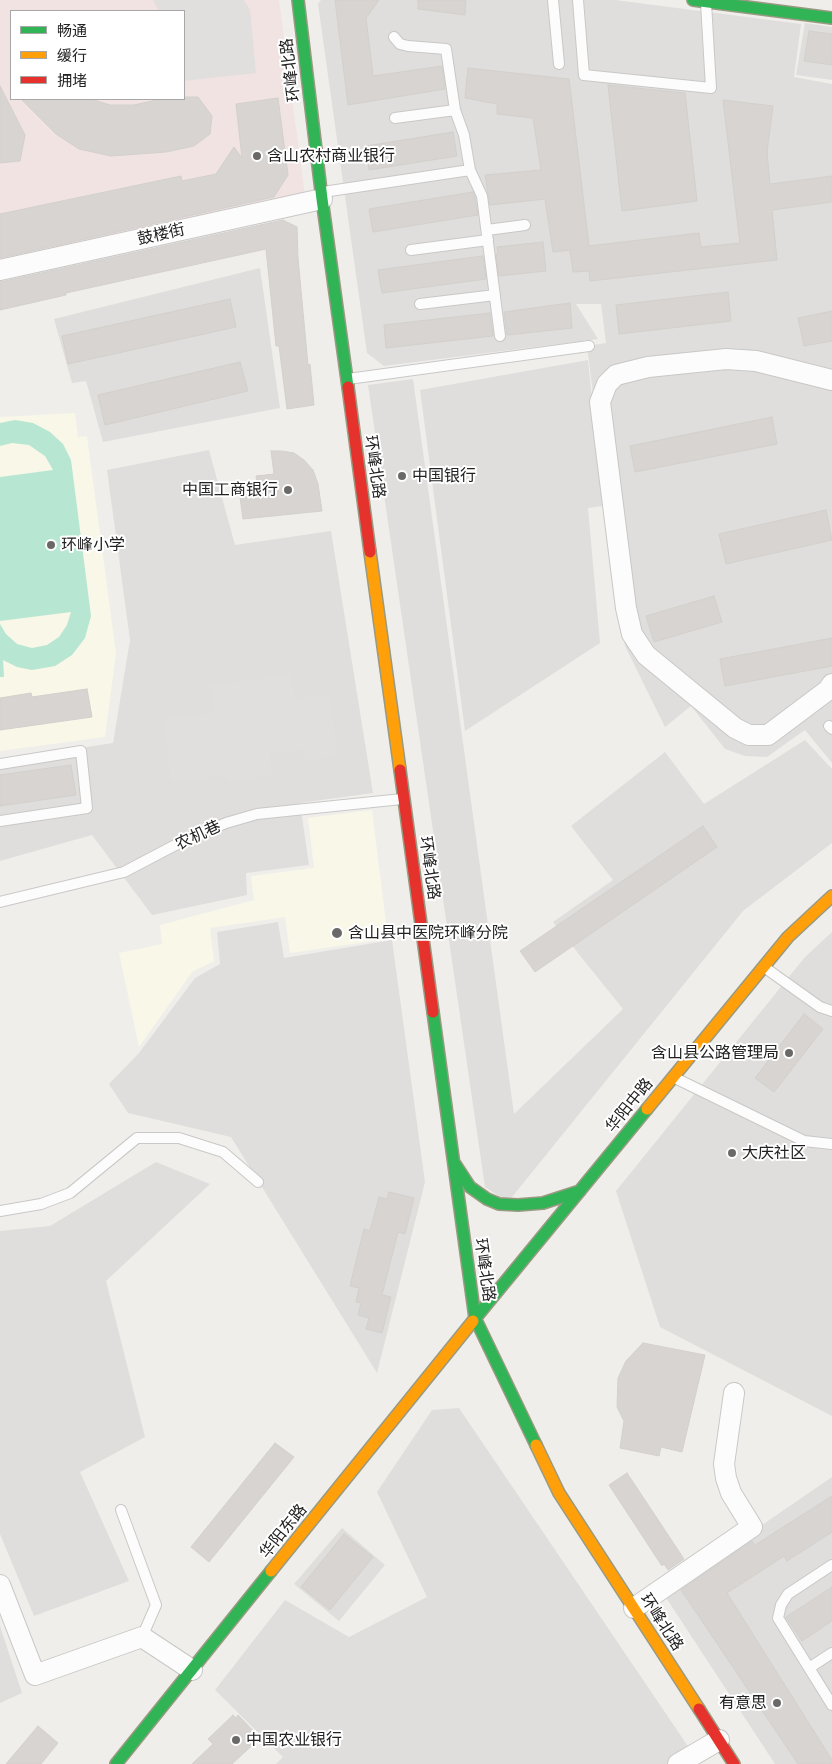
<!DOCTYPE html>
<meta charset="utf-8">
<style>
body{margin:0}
#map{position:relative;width:832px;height:1764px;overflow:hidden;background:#f0eeeb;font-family:Barlow,"Noto Sans SC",sans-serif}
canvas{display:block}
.legend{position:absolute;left:10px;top:10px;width:175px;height:90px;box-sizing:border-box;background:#fff;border:1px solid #a7a7a7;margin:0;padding:6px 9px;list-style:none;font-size:15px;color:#222}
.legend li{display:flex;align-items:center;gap:10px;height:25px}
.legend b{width:25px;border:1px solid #a7a7a7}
</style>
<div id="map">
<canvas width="832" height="1764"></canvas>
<ul class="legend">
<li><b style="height:6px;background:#30b455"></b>畅通</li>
<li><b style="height:6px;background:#ff9f0a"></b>缓行</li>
<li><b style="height:6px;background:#e5322d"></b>拥堵</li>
</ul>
</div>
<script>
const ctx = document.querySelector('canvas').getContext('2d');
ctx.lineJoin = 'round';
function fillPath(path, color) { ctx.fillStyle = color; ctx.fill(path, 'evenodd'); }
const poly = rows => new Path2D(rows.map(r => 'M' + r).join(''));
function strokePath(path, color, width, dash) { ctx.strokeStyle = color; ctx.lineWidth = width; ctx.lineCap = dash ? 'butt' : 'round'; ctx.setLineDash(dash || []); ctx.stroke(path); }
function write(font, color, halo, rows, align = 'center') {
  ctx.font = font + ' Barlow,"Noto Sans SC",sans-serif'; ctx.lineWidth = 4; ctx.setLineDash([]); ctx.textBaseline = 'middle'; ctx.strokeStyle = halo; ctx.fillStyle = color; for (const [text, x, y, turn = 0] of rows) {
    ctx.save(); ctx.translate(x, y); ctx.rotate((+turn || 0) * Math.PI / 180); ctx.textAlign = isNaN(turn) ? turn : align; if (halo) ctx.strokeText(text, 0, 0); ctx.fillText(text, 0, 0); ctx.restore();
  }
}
fillPath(poly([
 [321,0,615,0,801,24,794,77,832,84,832,763,805,730,767,757,745,756,725,749,691,706,665,727,625,646,587,346,606,343,601,304,576,304,598,339,384,366,367,353,318,4],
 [805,23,832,27,832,80,796,75],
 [260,268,280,408,103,442,86,381,72,383,54,319],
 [588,360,603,506,588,508,600,643,465,731,420,390],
 [413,379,514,1114,623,1009,553,922,613,880,571,826,665,752,704,804,805,740,832,769,832,843,743,911,508,1202,485,1187,368,385],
 [209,450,235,545,331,531,373,793,300,803,309,865,246,873,247,895,152,915,92,835,0,861,0,760,113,743,130,640,107,470],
 [278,922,284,958,392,940,425,1182,377,1373,231,1137,128,1113,109,1084,139,1053,195,978,220,964,217,932],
 [832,932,832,1416,660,1327,616,1191,805,957],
 [156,1162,210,1184,106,1281,145,1437,80,1472,129,1581,34,1616,0,1534,0,1231,50,1226],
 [459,1408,700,1764,276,1764,283,1757,215,1690,285,1600,349,1637,427,1597,377,1492,432,1410],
 [832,1477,832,1764,775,1764,663,1593],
 [342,1528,385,1565,339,1621,294,1584],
 [0,1626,22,1693,0,1703]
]), '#dfdedc');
fillPath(poly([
 [0,0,279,0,305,196,0,265],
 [11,11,184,11,184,99,11,99]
]), '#f1e3e1');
fillPath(poly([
 [75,413,78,437,87,436,116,653,105,737,0,751,0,417],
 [372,810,388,939,290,953,285,917,210,928,214,961,192,972,139,1047,119,953,162,944,160,925,254,900,251,876,314,868,308,818]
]), '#f8f7e8');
fillPath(poly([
 [15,420,33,423,50,432,63,444,71,460,91,616,85,638,72,655,55,666,32,670,17,667,3,660,4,677,0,677,0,624,6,634,17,644,32,648,47,645,59,637,67,625,71,612,0,621,0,477,53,470,45,456,29,445,12,443,0,446,0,423]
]), '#b7e6d2');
fillPath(poly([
 [153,0,244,0,250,10,256,73,184,81,184,11,159,11],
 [292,675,295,699,330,694,338,757,304,761,303,750,270,754,272,776,228,781,227,775,171,782,163,719,214,712,210,685]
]), '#e0dfde');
const building = poly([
 [335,0,379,0,366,18,373,76,442,66,445,89,348,105,335,0],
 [418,0,466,0,465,15,418,9,418,0],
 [809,31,832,34,832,65,804,61,809,31],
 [468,68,569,79,589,246,699,233,701,247,740,243,723,100,773,106,767,152,770,184,832,176,832,202,772,210,777,260,590,281,589,271,573,272,570,250,553,252,545,199,490,205,485,175,541,170,533,118,497,114,497,104,465,98,468,68],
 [608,85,685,93,697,201,622,211,608,85],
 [0,86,25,135,20,161,0,163,0,86],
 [184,97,198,97,212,116,210,134,194,146,166,152,111,156,79,149,56,134,21,99,91,99,110,105,134,105,161,99,184,99,184,97],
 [278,98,288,175,274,197,0,258,0,214,181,176,182,181,216,174,234,147,242,158,236,104,278,98],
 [453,132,457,156,369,170,366,146,453,132],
 [473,192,475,198,478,215,373,232,369,209,473,192],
 [283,220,297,227,298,258,308,365,310,364,314,405,287,409,279,346,276,346,266,249,66,293,66,295,0,310,0,282,283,220],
 [543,242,546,271,499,276,496,254,498,254,497,247,543,242],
 [483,256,486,279,382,293,378,270,483,256],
 [728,292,731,321,619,334,616,305,728,292],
 [230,299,236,327,68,364,62,336,230,299],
 [570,303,572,328,507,335,504,312,570,303],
 [832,311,832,341,804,346,798,318,832,311],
 [490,313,493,336,386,348,384,325,490,313],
 [240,362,248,391,105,425,98,395,240,362],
 [772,417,777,444,635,472,630,446,772,417],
 [271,451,282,451,294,453,304,460,313,470,318,484,322,511,243,519,240,497,259,495,256,476,274,474,271,451],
 [826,510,832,540,726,564,719,534,826,510],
 [714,596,722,622,654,642,646,616,714,596],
 [832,638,832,666,725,686,720,659,832,638],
 [87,689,92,717,0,730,0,698,31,693,32,697,87,689],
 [71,765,76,795,0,806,0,775,71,765],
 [703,826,717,847,535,972,520,951,703,826],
 [804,1014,823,1029,774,1092,755,1078,804,1014],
 [389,1192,414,1198,405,1234,398,1232,382,1295,391,1297,382,1333,366,1329,369,1318,358,1315,361,1303,356,1302,359,1288,350,1286,364,1229,370,1231,379,1197,387,1199,389,1192],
 [643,1343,705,1355,682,1452,661,1447,659,1456,620,1448,624,1421,617,1407,618,1378,626,1361,643,1343],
 [275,1443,294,1457,209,1562,191,1547,275,1443],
 [627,1473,684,1559,668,1570,664,1564,662,1566,609,1485,627,1473],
 [832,1496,832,1532,787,1561,784,1556,727,1593,832,1760,832,1764,798,1764,681,1590,752,1541,755,1545,832,1496],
 [344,1534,373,1557,330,1610,301,1587,344,1534],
 [832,1587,832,1621,802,1641,786,1617,832,1587],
 [233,1715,236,1718,238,1715,260,1738,232,1764,192,1764,213,1744,208,1739,233,1715],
 [38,1726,58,1743,41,1764,6,1764,38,1726]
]);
fillPath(building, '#d7d4d2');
strokePath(building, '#d3d0cc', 1);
const lane = poly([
 [553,0,559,64],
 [578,0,584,75,711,88,706,3],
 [394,37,400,44,408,46,446,49,455,110,464,135,470,170,482,196,500,336],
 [395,118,455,110],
 [323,192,470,170],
 [487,230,525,225],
 [411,250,488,240],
 [420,304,495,295],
 [348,379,589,346],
 [829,726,832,729],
 [0,764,81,751,87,808,0,821],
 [0,902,124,872,183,841,226,823,257,814,402,799],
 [764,967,820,1007,832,1011],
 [675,1078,804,1141,832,1144],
 [0,1211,41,1204,70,1193,137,1138,179,1138,223,1152,258,1182],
 [121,1510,156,1605,142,1637],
 [832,1565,788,1594,781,1605,778,1618,832,1705],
 [809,1668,832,1653]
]);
const street = poly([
 [0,270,322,199],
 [832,380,756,361,726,359,648,367,616,375,607,384,600,402,626,608,632,634,646,655,735,728,749,735,768,735,828,690,832,684],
 [0,1585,35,1675,142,1637,192,1670],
 [634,1608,752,1527,731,1493,726,1478,724,1464,734,1393],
 [678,1764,719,1740]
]);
const fast = poly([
 [298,0,322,199,348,387],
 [693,0,832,18],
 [433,1012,475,1318,536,1445],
 [455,1164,470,1187,487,1199,499,1204,518,1205,543,1203,580,1191],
 [473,1321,647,1109],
 [116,1764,271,1571]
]);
const slow = poly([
 [370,552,400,770],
 [647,1109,788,937,832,896],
 [536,1445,559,1493,699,1709],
 [271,1571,473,1321]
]);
const jam = poly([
 [348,387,370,552],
 [400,770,433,1012],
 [699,1709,734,1764]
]);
strokePath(lane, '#c9c8c7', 12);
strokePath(street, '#c9c8c7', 22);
strokePath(fast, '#999a82', 14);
strokePath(slow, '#999a82', 14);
strokePath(jam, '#999a82', 14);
strokePath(lane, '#fdfcfc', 10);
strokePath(street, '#fdfcfc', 20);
strokePath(fast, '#30b455', 11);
strokePath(slow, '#ff9f0a', 11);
strokePath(jam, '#e5322d', 11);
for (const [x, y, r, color] of [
 [257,156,5,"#6a6968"],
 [402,476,5,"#6a6968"],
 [288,490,5,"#6a6968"],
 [51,545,5,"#6a6968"],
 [337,933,6,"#6a6968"],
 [789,1053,5,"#6a6968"],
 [732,1153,5,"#6a6968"],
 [777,1703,5,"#6a6968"],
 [236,1740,5,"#6a6968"]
]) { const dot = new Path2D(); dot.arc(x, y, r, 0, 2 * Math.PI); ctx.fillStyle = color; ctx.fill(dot); strokePath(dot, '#fff', 2); }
write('16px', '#222', '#fff', [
 ["环峰北路",290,70,-97],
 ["鼓楼街",161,234,-13],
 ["环峰北路",375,467,82],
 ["农机巷",198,835,-25],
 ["环峰北路",430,868,82],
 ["华阳中路",629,1105,-51],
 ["环峰北路",485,1270,82],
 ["华阳东路",283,1531,-51],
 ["环峰北路",662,1622,57]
]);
write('16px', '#222', '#fff', [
 ["含山农村商业银行",267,156],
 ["中国银行",412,476],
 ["中国工商银行",278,490,"right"],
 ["环峰小学",61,545],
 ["含山县中医院环峰分院",348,933],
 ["含山县公路管理局",779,1053,"right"],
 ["大庆社区",742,1153],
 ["有意思",767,1703,"right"],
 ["中国农业银行",246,1740]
], 'left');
</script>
